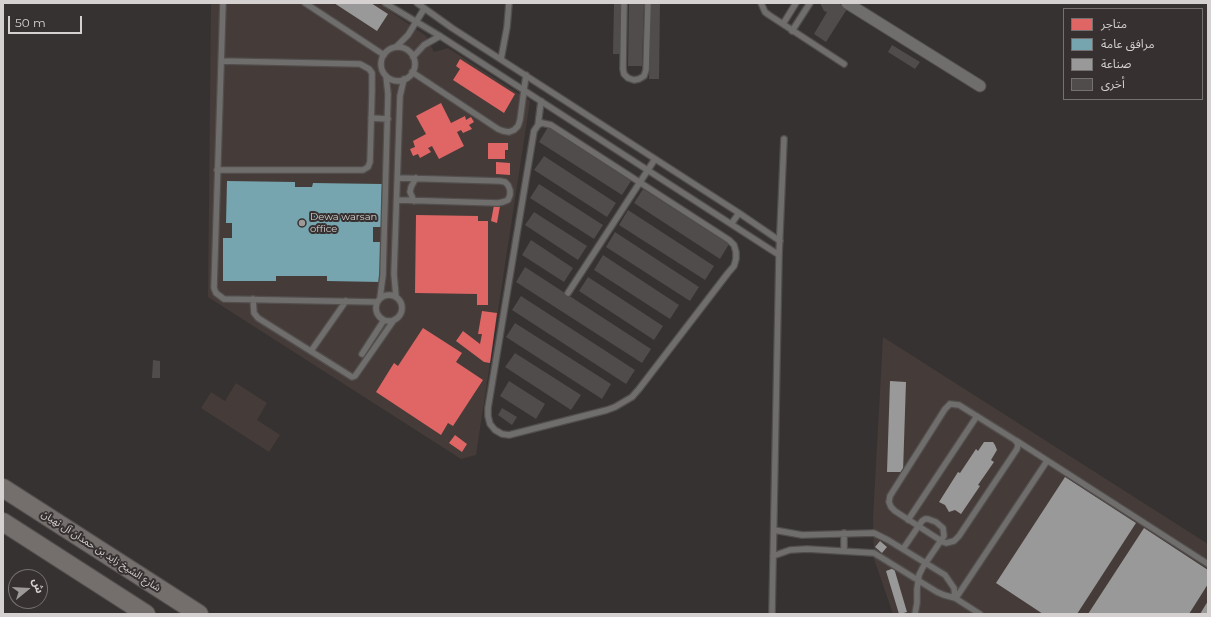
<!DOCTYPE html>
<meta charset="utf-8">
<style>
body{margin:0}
#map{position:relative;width:1211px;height:617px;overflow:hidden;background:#353231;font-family:Montserrat,"Noto Sans Arabic",sans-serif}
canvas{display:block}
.frame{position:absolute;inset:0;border:4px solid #d4d1d0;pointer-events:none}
.legend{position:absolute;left:1063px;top:8px;width:140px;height:92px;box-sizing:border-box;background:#363130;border:1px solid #757170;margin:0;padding:5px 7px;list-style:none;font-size:12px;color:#d4d1d0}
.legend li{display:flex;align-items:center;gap:8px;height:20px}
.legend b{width:20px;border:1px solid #757170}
.north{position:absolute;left:8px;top:569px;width:40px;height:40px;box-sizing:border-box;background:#363130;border:1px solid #757170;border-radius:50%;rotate:72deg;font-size:11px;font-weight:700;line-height:16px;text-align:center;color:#d4d1d0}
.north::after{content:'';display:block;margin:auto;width:14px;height:18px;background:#9c9998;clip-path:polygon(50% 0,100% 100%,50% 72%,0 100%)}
.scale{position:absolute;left:8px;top:16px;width:74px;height:18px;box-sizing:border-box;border:2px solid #d4d1d0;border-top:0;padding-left:5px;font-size:12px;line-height:14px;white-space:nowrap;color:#d4d1d0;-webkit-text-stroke:3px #363130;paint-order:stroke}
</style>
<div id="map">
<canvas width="1211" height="617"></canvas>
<div class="frame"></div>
<ul class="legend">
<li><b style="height:11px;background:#e06666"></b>متاجر</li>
<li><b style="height:11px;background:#76a5af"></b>مرافق عامة</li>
<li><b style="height:11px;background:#999"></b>صناعة</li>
<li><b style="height:11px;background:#4f4c4b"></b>أخرى</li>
</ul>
<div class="north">ش</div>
<div class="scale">50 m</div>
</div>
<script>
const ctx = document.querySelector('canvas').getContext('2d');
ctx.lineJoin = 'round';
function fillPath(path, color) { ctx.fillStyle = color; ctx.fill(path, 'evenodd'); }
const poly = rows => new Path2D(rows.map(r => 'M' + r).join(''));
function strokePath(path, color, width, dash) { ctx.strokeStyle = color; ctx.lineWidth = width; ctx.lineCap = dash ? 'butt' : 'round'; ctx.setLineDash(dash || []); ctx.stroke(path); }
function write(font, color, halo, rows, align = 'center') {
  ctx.font = font + ' Montserrat,"Noto Sans Arabic",sans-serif'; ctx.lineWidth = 4; ctx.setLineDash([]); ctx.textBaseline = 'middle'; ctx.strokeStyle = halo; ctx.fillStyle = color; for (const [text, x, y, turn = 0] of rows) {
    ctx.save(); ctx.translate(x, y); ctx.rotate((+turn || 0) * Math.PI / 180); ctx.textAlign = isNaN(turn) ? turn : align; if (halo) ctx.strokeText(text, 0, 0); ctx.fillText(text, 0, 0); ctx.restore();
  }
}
fillPath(poly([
 [211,3,378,3,426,36,434,52,448,48,530,101,476,455,461,459,208,297],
 [883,337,1208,544,1208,614,893,614,874,559,873,518],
 [236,383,267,403,257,420,280,435,269,452,201,408,211,392,225,401]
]), '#453b38');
fillPath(poly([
 [460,59,515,94,504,113,453,80,460,69,456,66],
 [441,103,451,123,465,116,466,120,471,117,474,122,469,125,472,129,463,133,461,130,457,132,464,146,439,159,432,146,428,148,431,152,420,158,418,154,413,156,410,149,415,147,413,141,426,134,416,116],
 [488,143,508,143,508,150,505,150,505,159,488,159],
 [496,162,510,163,510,175,496,174],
 [494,205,500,206,497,223,491,221],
 [416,215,478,216,478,221,488,221,488,305,477,305,477,294,415,293],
 [482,311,497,313,490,363,484,362,456,341,463,331,480,344,482,334,478,334],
 [423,328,462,353,456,362,483,380,453,426,448,423,441,435,376,392,394,363,398,366],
 [455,435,467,444,462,452,449,443]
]), '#e06666');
fillPath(poly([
 [227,181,295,182,295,187,312,187,313,183,382,184,381,227,373,227,373,242,381,242,380,282,327,281,327,276,276,276,276,281,223,281,223,238,232,238,232,223,226,223]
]), '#76a5af');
fillPath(poly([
 [334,3,371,3,388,14,377,31],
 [890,381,906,382,903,472,887,472],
 [984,442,993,442,995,445,997,450,991,460,994,462,978,485,980,486,961,514,955,510,949,512,945,505,939,502,958,472,960,473,976,449,978,451],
 [1065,477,1136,523,1077,614,1043,614,996,583],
 [1144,528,1208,570,1208,584,1189,614,1088,614],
 [880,541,887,547,882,553,875,547],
 [894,568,907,612,900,614,899,614,886,571],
 [1208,601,1208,614,1200,614]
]), '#999');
fillPath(poly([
 [614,3,621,3,620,54,613,54],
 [629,3,644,3,642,66,628,66],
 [651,3,660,3,659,79,649,79],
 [820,3,838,3,847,9,826,42,814,34,827,12,824,11],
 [892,45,920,62,915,69,888,52],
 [548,127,631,181,622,195,539,142],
 [544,156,616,203,607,217,534,170],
 [539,184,603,225,594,239,530,198],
 [643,189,729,244,720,259,634,203],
 [628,210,714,266,705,280,619,225],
 [534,212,587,246,578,260,525,225],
 [615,232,699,287,690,301,606,247],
 [531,240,573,268,564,282,522,255],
 [603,255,679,305,670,319,594,270],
 [525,267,651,349,642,363,516,282],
 [588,277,663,326,654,340,579,291],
 [521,296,635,370,626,384,512,310],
 [515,323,611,384,602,399,506,337],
 [515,353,581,395,571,410,505,367],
 [153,360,160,361,160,378,152,378],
 [509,381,545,404,536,419,500,396],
 [502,408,517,417,512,425,498,415]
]), '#4f4c4b');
const lane = poly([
 [223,3,214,288,216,293,224,299,377,302],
 [305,3,384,55],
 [385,3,440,36,779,255],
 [417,3,452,28,739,213,780,241],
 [624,3,623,69,624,74,628,78,634,80,639,79,644,76,646,70,648,3],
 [761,3,765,12,769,15,844,64],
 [783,24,796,3],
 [792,31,810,3],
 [396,47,408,35,424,9],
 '381 64a17 17 0 1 1 34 0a17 17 0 1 1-34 0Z',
 [413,57,424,45,440,36],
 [501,59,507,27,509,3],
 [412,72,498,129,503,131,509,132,514,130,518,126,520,120,526,75],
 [371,118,388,119],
 [542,123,551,125,729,240,734,245,736,252,736,259,734,266,728,273,639,389,632,397,615,407,607,410,509,435,502,434,495,430,490,424,488,416,488,408,534,131,538,125,542,123],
 [538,125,541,101],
 [217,170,363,170,368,167,370,162,372,92,372,73,369,69,360,64,221,61],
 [397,200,498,203,503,202,508,200,510,195,510,190,508,185,505,182,500,181,398,178],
 [414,201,410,192,411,187,416,178],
 [732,223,739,213],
 [568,293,655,159],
 '376 308a13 13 0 1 1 26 0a13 13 0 1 1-26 0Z',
 [396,297,394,274,400,96,404,79],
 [380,298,383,275,388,94,386,76],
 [253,299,254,313,258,318,352,377,355,376,394,320],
 [311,351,346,301],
 [362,354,384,320],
 [950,404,959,405,1015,440,1018,444,1017,449,959,536,954,541,946,543,943,542,895,511,891,507,889,502,890,496,945,409,950,404],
 [1017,441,1208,564],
 [908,520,977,416],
 [774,530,802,535,874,533,888,540,945,575,954,588,955,598],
 [903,549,922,521,925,519,928,519,936,522,943,528,944,536,923,567,919,575,917,589,917,603,915,614],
 [844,550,844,533],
 [773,556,790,550,807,549,874,553,937,592,944,595,955,598,980,614],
 [956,598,1047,461],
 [772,614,779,255,784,139]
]);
const street = poly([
 [847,3,980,86]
]);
const primary = poly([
 [3,488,199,614],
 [3,522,146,614]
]);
strokePath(lane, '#514e4d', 8);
strokePath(street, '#514e4d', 13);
strokePath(primary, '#514e4d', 20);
strokePath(lane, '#706e6d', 5.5);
strokePath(street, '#706e6d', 11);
strokePath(primary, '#746e6c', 18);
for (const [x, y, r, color] of [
 [302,223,4,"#9c9998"]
]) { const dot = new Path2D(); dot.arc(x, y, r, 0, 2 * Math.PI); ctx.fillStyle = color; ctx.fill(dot); strokePath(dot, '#363130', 1.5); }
write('10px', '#d4d1d0', '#363130', [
 ["Dewa warsan",310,217],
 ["office",310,229]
], 'left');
write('10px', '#d4d1d0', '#363130', [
 ["شارع الشيخ زايد بن حمدان آل نهيان",101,551,33]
]);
</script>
